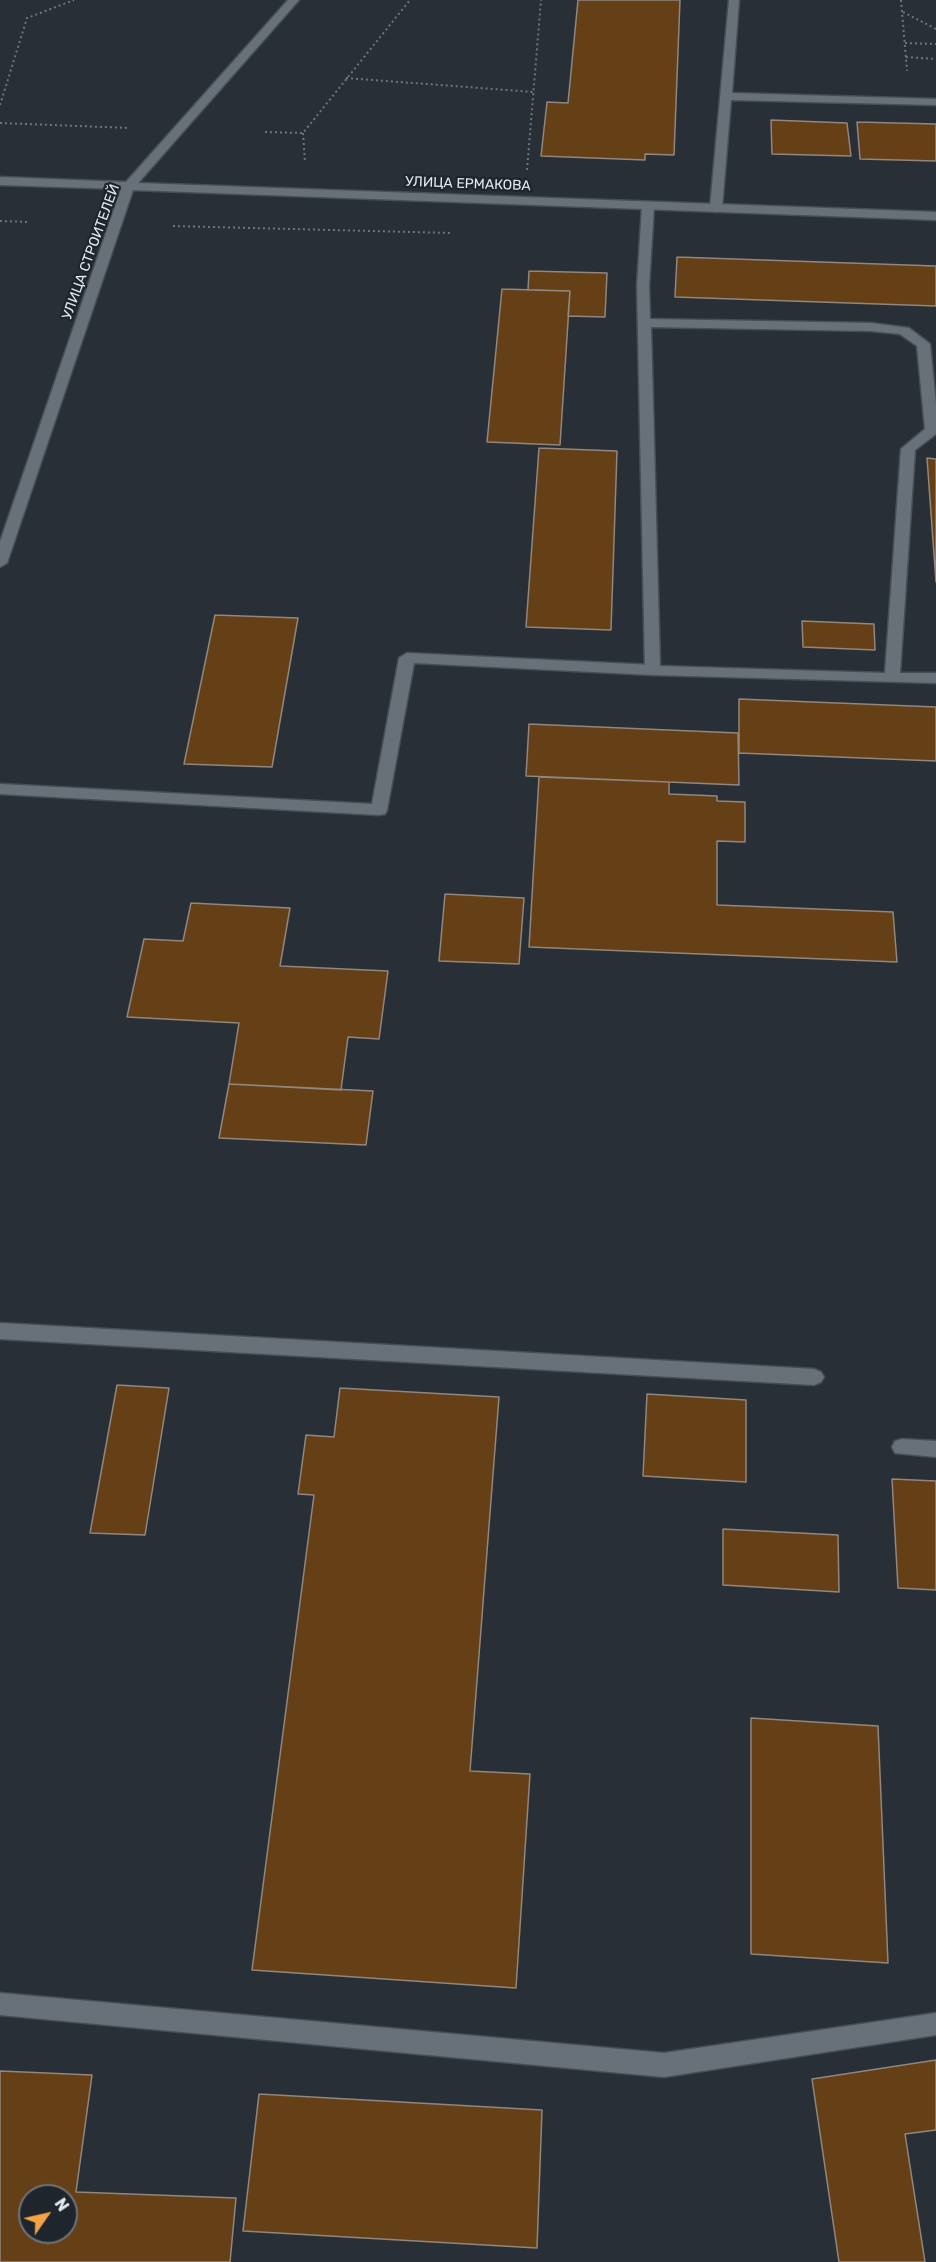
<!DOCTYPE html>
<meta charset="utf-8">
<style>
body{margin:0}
#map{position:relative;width:936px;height:2262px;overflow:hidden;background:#282f37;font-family:Rubik,sans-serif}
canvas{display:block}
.north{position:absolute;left:18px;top:2184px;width:60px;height:60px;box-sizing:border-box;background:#1e252d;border:2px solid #6d737a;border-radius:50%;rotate:56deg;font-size:16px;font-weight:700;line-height:24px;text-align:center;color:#e4e9ee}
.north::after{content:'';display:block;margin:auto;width:21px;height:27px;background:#f5a246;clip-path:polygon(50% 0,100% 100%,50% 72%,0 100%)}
</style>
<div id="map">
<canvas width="936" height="2262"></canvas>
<div class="north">N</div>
</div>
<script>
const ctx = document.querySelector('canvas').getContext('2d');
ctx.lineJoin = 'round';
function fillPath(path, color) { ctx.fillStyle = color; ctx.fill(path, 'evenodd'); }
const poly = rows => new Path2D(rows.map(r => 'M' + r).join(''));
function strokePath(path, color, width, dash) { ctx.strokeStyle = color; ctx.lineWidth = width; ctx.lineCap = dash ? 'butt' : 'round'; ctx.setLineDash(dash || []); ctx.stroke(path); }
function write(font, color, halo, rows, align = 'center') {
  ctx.font = font + ' Rubik,sans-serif'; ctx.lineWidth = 4.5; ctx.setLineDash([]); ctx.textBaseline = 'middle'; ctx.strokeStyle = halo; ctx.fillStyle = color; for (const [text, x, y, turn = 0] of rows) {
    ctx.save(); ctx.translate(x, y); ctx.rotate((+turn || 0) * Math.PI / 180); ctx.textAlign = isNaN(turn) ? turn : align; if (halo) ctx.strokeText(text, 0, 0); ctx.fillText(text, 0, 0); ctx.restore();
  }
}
const building = poly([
 [578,0,680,0,674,155,645,154,645,160,541,156,547,102,568,103,578,0],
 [771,120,847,123,851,156,772,154,771,120],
 [857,122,936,124,936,161,860,159,857,122],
 [677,257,936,266,936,306,675,297,677,257],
 [529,271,607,273,605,317,568,316,570,291,528,290,529,271],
 [502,289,570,291,560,445,487,442,502,289],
 [539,448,617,451,611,630,526,627,539,448],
 [927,458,936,459,936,582,927,458],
 [215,615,298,618,272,767,184,764,215,615],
 [802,621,874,624,875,650,803,647,802,621],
 [739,699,936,707,936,761,739,753,739,699],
 [529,724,738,733,739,785,526,776,529,724],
 [539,777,669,782,669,794,717,796,717,801,745,802,745,842,717,841,717,905,893,912,897,962,529,947,539,777],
 [445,894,524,898,519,964,439,961,445,894],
 [191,903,290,908,280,966,388,971,379,1039,348,1037,341,1090,229,1084,239,1023,127,1017,144,939,183,941,191,903],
 [229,1084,373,1091,366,1145,219,1138,229,1084],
 [117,1385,169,1388,145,1535,90,1533,117,1385],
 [340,1388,499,1397,470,1771,530,1774,516,1988,252,1970,314,1495,298,1494,306,1435,334,1437,340,1388],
 [647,1394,746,1400,746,1482,643,1476,647,1394],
 [892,1479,936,1481,936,1590,898,1588,892,1479],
 [723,1529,838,1535,839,1592,723,1585,723,1529],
 [751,1718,878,1726,888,1963,751,1954,751,1718],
 [936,2060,936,2130,905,2134,925,2262,839,2262,812,2079,936,2060],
 [0,2071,92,2075,76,2192,236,2198,230,2262,0,2262,0,2071],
 [30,2196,66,2196,66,2232,30,2232,30,2196],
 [259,2094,542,2110,537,2248,243,2231,259,2094]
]);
fillPath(building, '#653f15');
strokePath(building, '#91877e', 1.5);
const lane = poly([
 [729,0,739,0,732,93,936,99,936,105,731,100,722,208,716,212,712,211,710,208,729,0],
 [648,202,654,206,649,286,650,319,871,323,909,328,930,344,936,404,936,434,915,450,900,673,936,673,936,683,653,675,645,670,637,286,642,206,648,202],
 [651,327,871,331,900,334,917,346,925,429,901,449,885,673,660,666,651,327],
 [902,1439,936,1441,936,1457,895,1453,892,1447,895,1441,902,1439]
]);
const street = poly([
 [407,653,653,665,661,670,653,675,414,663,387,810,385,814,379,815,0,794,0,784,372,804,399,658,407,653],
 [0,1323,814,1369,821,1372,824,1377,821,1382,814,1385,0,1339,0,1323],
 [0,1993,664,2053,936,2013,936,2035,664,2077,0,2015,0,1993]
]);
const secondary = poly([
 [288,0,299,0,138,183,936,212,936,220,133,190,7,563,0,567,0,542,121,189,0,185,0,177,126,182,288,0]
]);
strokePath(lane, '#474e55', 3);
strokePath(street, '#474e55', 3);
strokePath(secondary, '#474e55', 3);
strokePath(poly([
 [901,0,907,71],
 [903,12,936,29],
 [905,43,936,44],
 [906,57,936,59],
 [346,78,533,92],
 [0,105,27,18,74,0],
 [0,123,130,128],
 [265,132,303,133,410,0],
 [303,133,305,162],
 [527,170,541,0],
 [0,221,28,222],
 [173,226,451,233]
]), '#6f757c', 2, [2, 3]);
fillPath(lane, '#68717a');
fillPath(street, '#68717a');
fillPath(secondary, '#68717a');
write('14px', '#e4e9ee', '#1e252d', [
 ["УЛИЦА ЕРМАКОВА",468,184,2],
 ["УЛИЦА СТРОИТЕЛЕЙ",91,252,-70]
]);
</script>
